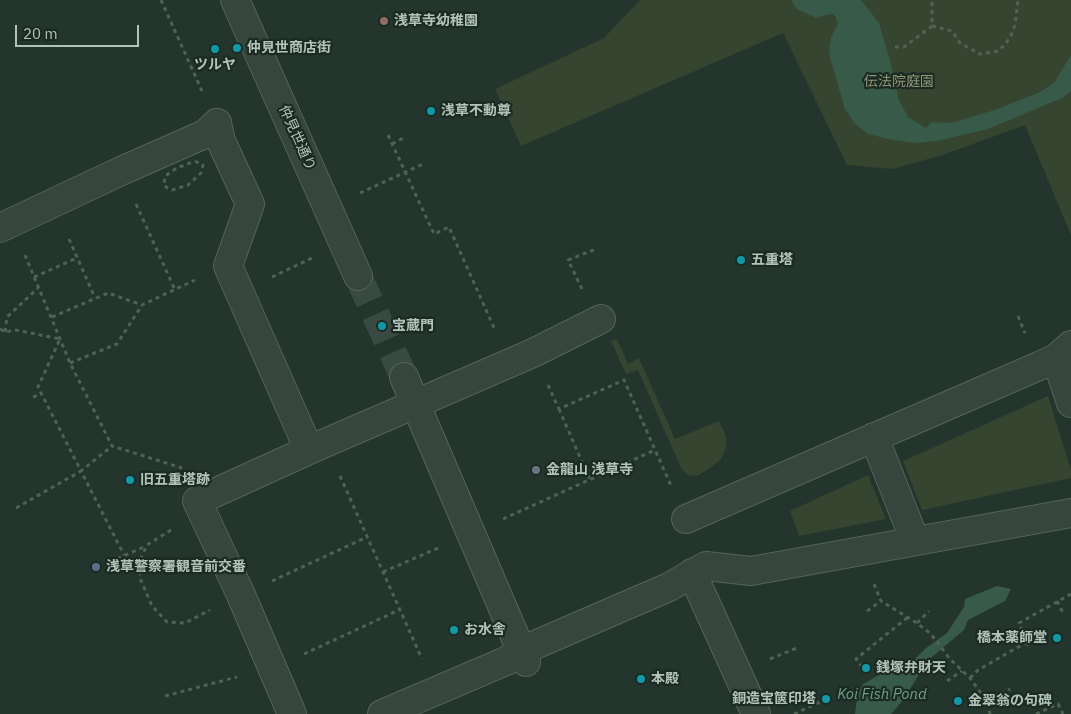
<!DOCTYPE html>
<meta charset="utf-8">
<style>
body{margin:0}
#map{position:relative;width:1071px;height:714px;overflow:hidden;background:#23352c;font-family:"IBM Plex Sans",sans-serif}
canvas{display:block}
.scale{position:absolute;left:15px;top:25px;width:124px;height:22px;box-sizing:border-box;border:2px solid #b1c3ba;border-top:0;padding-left:6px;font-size:15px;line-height:18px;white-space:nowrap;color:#b1c3ba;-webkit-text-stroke:4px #1b2b23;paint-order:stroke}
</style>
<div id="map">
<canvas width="1071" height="714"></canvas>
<div class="scale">20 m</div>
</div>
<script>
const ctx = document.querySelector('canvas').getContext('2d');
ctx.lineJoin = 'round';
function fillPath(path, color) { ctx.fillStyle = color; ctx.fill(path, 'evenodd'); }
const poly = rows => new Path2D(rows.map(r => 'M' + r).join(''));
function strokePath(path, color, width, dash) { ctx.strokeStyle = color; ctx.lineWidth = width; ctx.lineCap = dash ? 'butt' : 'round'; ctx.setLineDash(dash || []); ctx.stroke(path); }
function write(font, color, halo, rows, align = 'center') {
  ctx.font = font + ' "IBM Plex Sans","Noto Sans JP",sans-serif'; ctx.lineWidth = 4.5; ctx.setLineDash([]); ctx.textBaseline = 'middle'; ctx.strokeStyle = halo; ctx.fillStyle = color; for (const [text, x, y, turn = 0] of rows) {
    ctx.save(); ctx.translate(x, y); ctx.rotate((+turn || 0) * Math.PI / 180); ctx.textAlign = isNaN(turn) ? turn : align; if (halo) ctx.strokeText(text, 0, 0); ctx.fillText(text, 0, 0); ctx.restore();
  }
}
fillPath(poly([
 [640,0,1071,0,1071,235,1025,125,943,155,892,169,847,165,783,33,521,146,495,89,604,38],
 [617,339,628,364,639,358,675,439,719,421,726,436,726,448,721,459,710,468,699,475,690,476,682,470,638,370,626,374,611,341],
 [1048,396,1071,470,1071,478,922,510,903,461],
 [868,475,886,519,799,536,790,511]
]), '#354530');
fillPath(poly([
 [791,0,861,0,879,23,890,61,899,100,908,117,926,128,932,122,951,123,995,110,1038,93,1054,83,1071,55,1071,91,1062,98,988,129,937,141,916,143,893,140,868,134,856,125,845,109,829,54,831,38,838,23,834,14,825,15,816,18,797,9],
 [997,586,1011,589,1005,601,968,620,964,630,927,661,904,699,891,714,855,714,857,696,863,684,893,667,913,661,926,648,947,633,964,607,965,599]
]), '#385b49');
strokePath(poly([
 [358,276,404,377]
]), '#384a41', 28, [28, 14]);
const pedestrian = poly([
 [235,0,358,276],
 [217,123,221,141,250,204,228,266,309,450,533,353,601,319],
 [1056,358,1071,403],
 [404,377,526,662],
 [874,437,915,541],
 [686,519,1039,366,1056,358,1071,345],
 [692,573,756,714],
 [292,714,241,595,197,501,309,450],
 [382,714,506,661,521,651,669,587,706,566,751,571,1071,513]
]);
const minor = poly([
 [0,228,121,171,205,134,217,123]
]);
strokePath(pedestrian, '#54645c', 30);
strokePath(minor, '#54645c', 30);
strokePath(poly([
 [161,0,202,91],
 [932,26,952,31,960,43,980,54,999,51,1010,38,1015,25,1018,0],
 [895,47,904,47,932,26,932,0],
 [388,135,434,234,449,227,495,330],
 [392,144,405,137],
 [195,161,203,165,201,173,188,185,172,190,164,186,165,176,177,168,195,161],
 [360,193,423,164],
 [136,204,175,290],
 [69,239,95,298],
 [25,255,70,363,112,446,182,468],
 [34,277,77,258],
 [272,277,312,258],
 [582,289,568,260,596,249],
 [1018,316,1025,333],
 [52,317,108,293,142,305,195,280],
 [0,329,5,332,16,330,60,339,38,387,81,471,112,446],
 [5,332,7,317,38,288],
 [70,363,117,344,142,305],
 [548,385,559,409,624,380,672,488],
 [33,397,41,394],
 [559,409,590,480],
 [340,476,422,659],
 [16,508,81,471,124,555],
 [503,519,655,450],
 [171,530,147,545,140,560,140,578,152,606,167,622,185,623,210,610],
 [110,562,146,546],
 [383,572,438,548],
 [272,581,367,537],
 [874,584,881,601,917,623,931,634,950,659,970,678,988,703,990,714],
 [1057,601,1064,615],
 [867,611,881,601],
 [917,623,929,611],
 [1027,642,1029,650],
 [304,654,399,610],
 [770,659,799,647],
 [862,667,856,659,908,617],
 [970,678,978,670,1027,642,1019,623,1071,594],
 [947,681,962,671],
 [165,696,237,677],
 [988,703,1010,689],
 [794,714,820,702],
 [1036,714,1058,704,1063,714]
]), '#506251', 3, [4, 4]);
strokePath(pedestrian, '#36463e', 28);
strokePath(minor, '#36463e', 28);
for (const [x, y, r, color] of [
 [384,21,5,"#8d6e63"],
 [237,48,5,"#0f9aa8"],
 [215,49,5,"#0f9aa8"],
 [431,111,5,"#0f9aa8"],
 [741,260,5,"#0f9aa8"],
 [382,326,5,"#0f9aa8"],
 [536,470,5,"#6b7280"],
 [130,480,5,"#0f9aa8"],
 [96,567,5,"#5c6f8a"],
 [454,630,5,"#0f9aa8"],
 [1057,638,5,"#0f9aa8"],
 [866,668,5,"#0f9aa8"],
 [641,679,5,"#0f9aa8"],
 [826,699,5,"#0f9aa8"],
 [958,701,5,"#0f9aa8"]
]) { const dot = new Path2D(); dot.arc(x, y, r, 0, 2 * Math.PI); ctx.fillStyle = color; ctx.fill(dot); strokePath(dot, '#1b2b23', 2); }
write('bold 14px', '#b1c3ba', '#1b2b23', [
 ["浅草寺幼稚園",394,21],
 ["仲見世商店街",247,48],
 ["ツルヤ",215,65,"center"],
 ["浅草不動尊",441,111],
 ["五重塔",751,260],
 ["宝蔵門",392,326],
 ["金龍山 浅草寺",546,470],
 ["旧五重塔跡",140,480],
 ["浅草警察署観音前交番",106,567],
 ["お水舎",464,630],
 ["橋本薬師堂",1047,638,"right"],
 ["銭塚弁財天",876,668],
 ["本殿",651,679],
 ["銅造宝篋印塔",816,699,"right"],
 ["金翠翁の句碑",968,701]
], 'left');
write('14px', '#919672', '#1b2b23', [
 ["伝法院庭園",899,82]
]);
write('14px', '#b1c3ba', '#1b2b23', [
 ["仲見世通り",297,138,66]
]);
write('italic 15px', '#6d9e86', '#1b2b23', [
 ["Koi Fish Pond",882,695]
]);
</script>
